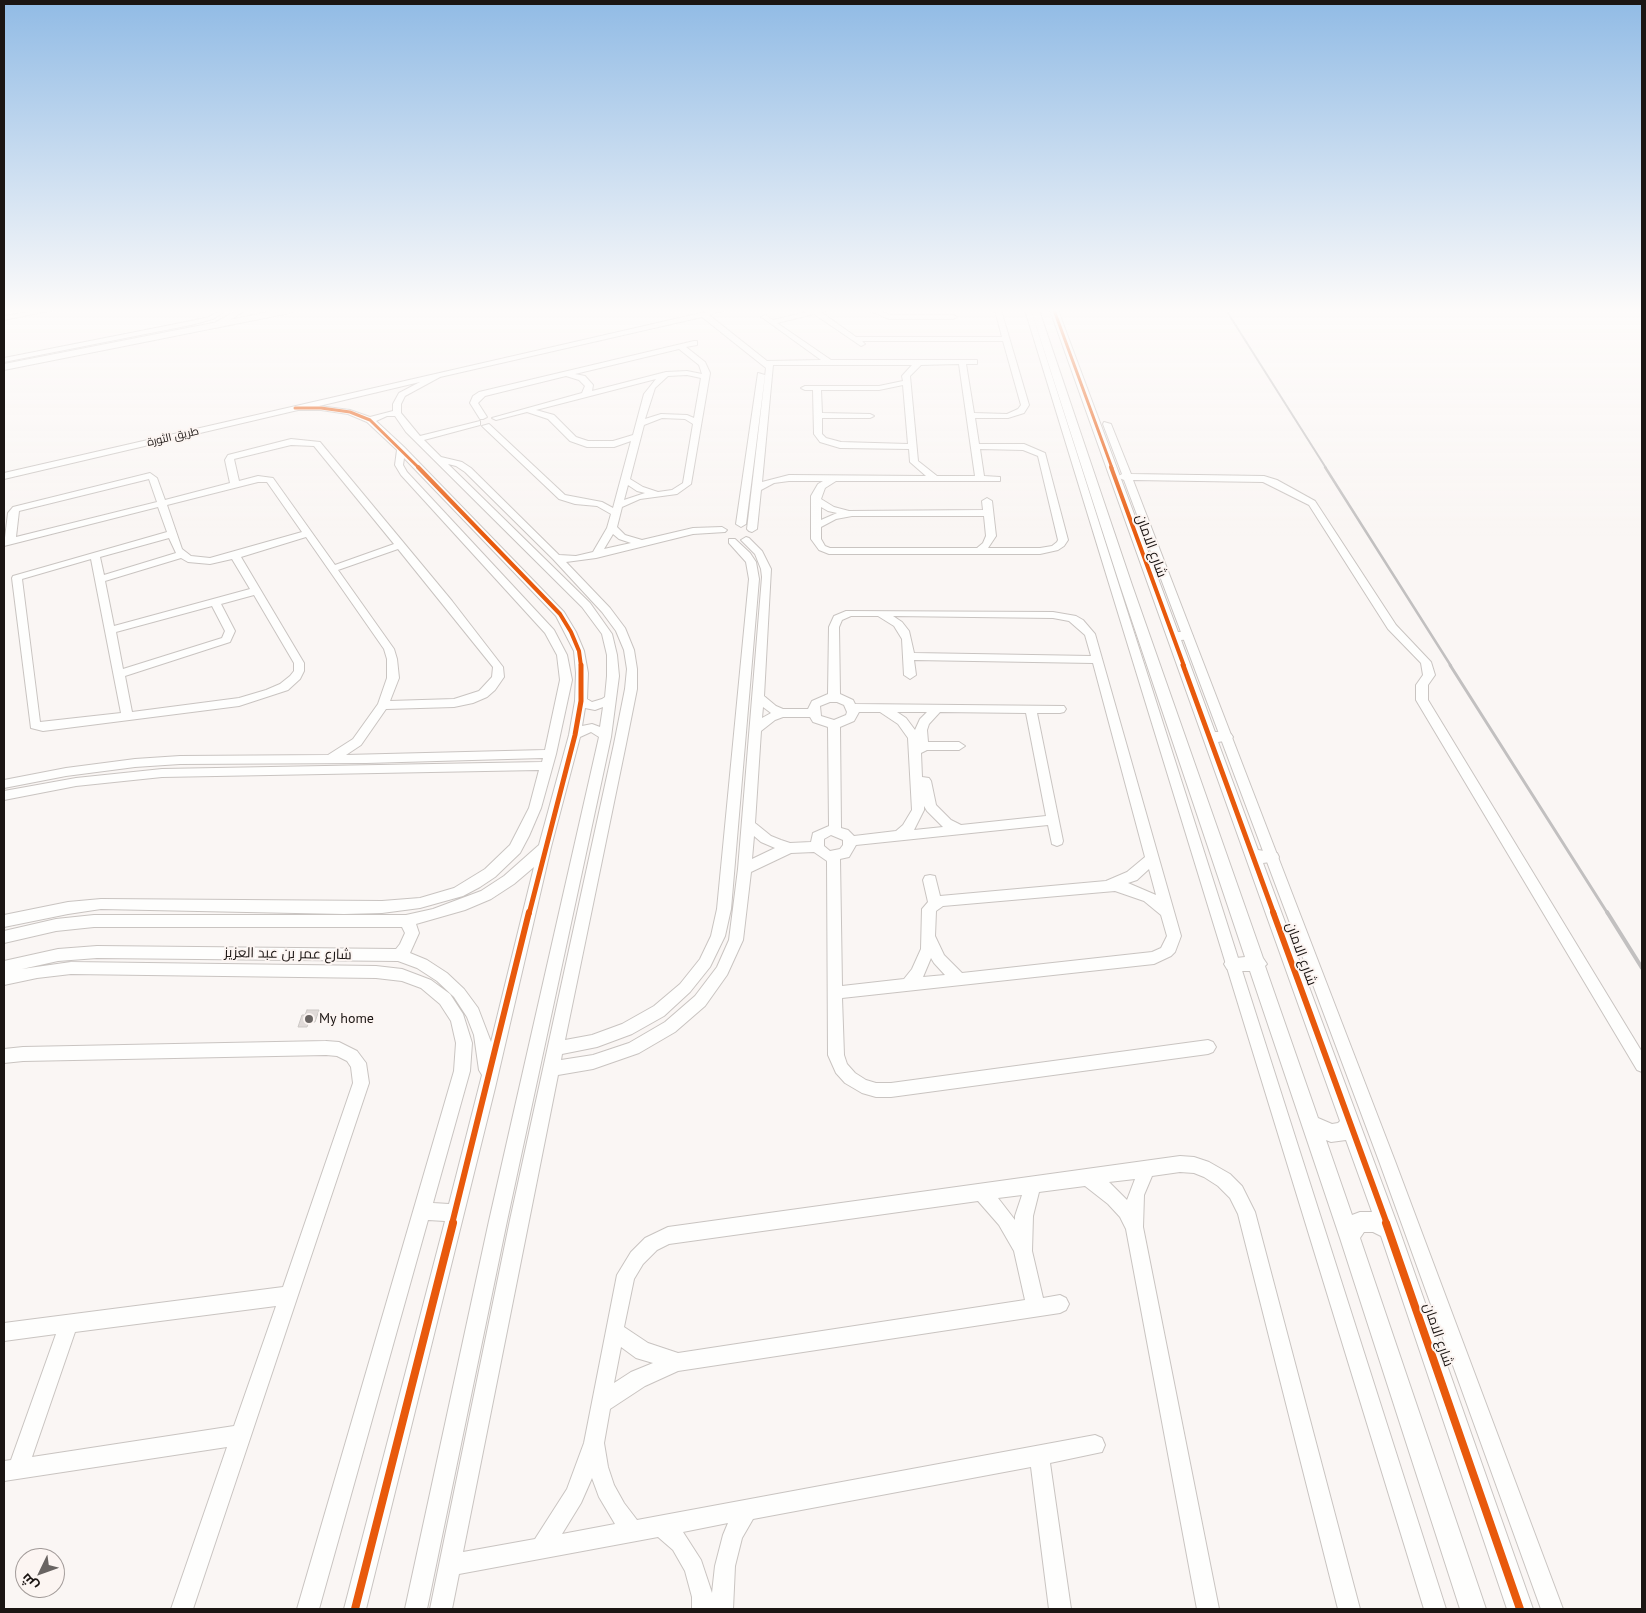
<!DOCTYPE html>
<meta charset="utf-8">
<style>
body{margin:0}
#map{position:relative;width:1646px;height:1613px;overflow:hidden;background:#faf6f4;font-family:"PT Sans",Cairo,sans-serif}
canvas{display:block}
.frame{position:absolute;inset:0;border:5px solid #1b1513;pointer-events:none}
.north{position:absolute;left:15px;top:1548px;width:50px;height:50px;box-sizing:border-box;background:#fcf5f2;border:1px solid #a29b99;border-radius:50%;rotate:228deg;font-size:14px;font-weight:700;line-height:20px;text-align:center;color:#1b1513}
.north::after{content:'';display:block;margin:auto;width:18px;height:22px;background:#696462;clip-path:polygon(50% 0,100% 100%,50% 72%,0 100%)}
</style>
<div id="map">
<canvas width="1646" height="1613"></canvas>
<div class="frame"></div>
<div class="north">ش</div>
</div>
<script>
const ctx = document.querySelector('canvas').getContext('2d');
ctx.lineJoin = 'round';
function fillPath(path, color) { ctx.fillStyle = color; ctx.fill(path, 'evenodd'); }
const poly = rows => new Path2D(rows.map(r => 'M' + r).join(''));
function strokePath(path, color, width, dash) { ctx.strokeStyle = color; ctx.lineWidth = width; ctx.lineCap = dash ? 'butt' : 'round'; ctx.setLineDash(dash || []); ctx.stroke(path); }
function write(font, color, halo, rows, align = 'center') {
  ctx.font = font + ' "PT Sans",Cairo,sans-serif'; ctx.lineWidth = 4; ctx.setLineDash([]); ctx.textBaseline = 'middle'; ctx.strokeStyle = halo; ctx.fillStyle = color; for (const [text, x, y, turn = 0] of rows) {
    ctx.save(); ctx.translate(x, y); ctx.rotate((+turn || 0) * Math.PI / 180); ctx.textAlign = isNaN(turn) ? turn : align; if (halo) ctx.strokeText(text, 0, 0); ctx.fillText(text, 0, 0); ctx.restore();
  }
}
const building = poly([
 [307,1010,319,1010,315,1022,309,1022,307,1027,298,1027,302,1015,305,1015,307,1010]
]);
fillPath(building, '#e0dad8');
strokePath(building, '#cdc9c6', 1);
const minor = poly([
 [40,310,53,310,4,320,4,316,40,310],
 [220,310,227,310,213,319,191,325,4,362,4,358,191,321,209,317,220,310],
 [238,310,245,310,222,326,216,326,216,322,238,310],
 [714,310,725,310,709,315,767,361,821,360,763,318,761,317,765,315,773,320,815,310,826,310,821,312,856,337,1002,337,995,310,1001,310,1029,405,1024,413,1008,418,975,418,979,444,1024,444,1045,453,1068,540,1064,546,1058,550,1040,554,829,554,819,550,811,539,811,496,818,484,823,481,789,481,774,483,761,490,757,529,752,532,749,531,747,529,766,368,702,317,440,377,405,396,401,404,401,413,420,436,480,421,480,425,424,440,441,457,462,462,471,468,559,555,576,556,593,552,607,528,611,514,597,506,575,504,559,499,482,426,489,424,565,495,602,502,613,508,631,441,614,447,587,447,570,441,548,419,527,412,496,420,492,418,582,393,585,386,579,380,566,376,485,396,478,403,487,417,483,419,480,419,470,403,473,396,479,392,694,341,697,341,697,345,686,347,705,362,710,373,691,484,677,494,640,499,622,507,617,527,625,535,642,540,693,528,722,527,727,530,725,532,693,534,596,558,566,562,610,608,625,628,634,650,637,669,637,689,626,744,565,1040,592,1035,622,1024,654,1006,680,984,700,959,711,936,717,909,749,579,746,562,729,543,729,539,735,539,750,553,756,562,759,579,731,909,725,936,710,967,690,992,664,1016,632,1034,597,1047,562,1054,561,1060,593,1055,629,1043,665,1022,695,996,717,967,729,940,738,869,762,577,761,569,755,554,741,540,746,537,749,538,762,551,771,569,764,696,776,706,783,709,808,709,812,701,828,694,829,627,834,616,846,611,1053,612,1076,616,1083,620,1095,634,1181,936,1175,952,1171,956,1154,964,842,998,844,1055,847,1064,855,1073,866,1080,876,1083,891,1083,1208,1040,1213,1042,1216,1047,1213,1052,1208,1054,891,1097,876,1097,862,1093,845,1083,836,1073,828,1055,827,861,814,852,791,853,751,872,743,940,727,975,705,1006,675,1032,639,1053,593,1069,558,1075,463,1552,535,1539,567,1489,584,1443,617,1275,631,1252,645,1238,668,1227,1180,1156,1194,1157,1209,1162,1230,1174,1242,1186,1255,1212,1360,1609,1338,1609,1238,1214,1230,1198,1218,1186,1204,1177,1194,1173,1180,1172,1152,1176,1144,1195,1143,1227,1219,1609,1197,1609,1126,1229,1120,1217,1108,1204,1085,1186,1039,1192,1033,1216,1032,1251,1043,1298,1060,1295,1066,1298,1069,1304,1066,1310,1060,1313,678,1371,645,1386,610,1409,604,1443,608,1467,614,1485,624,1503,637,1520,1095,1435,1102,1438,1105,1445,1102,1452,1050,1463,1071,1609,1049,1609,1031,1467,753,1519,742,1538,735,1566,733,1609,692,1609,692,1597,685,1571,673,1550,658,1537,459,1574,452,1609,430,1609,510,1220,614,744,625,689,627,669,624,650,616,631,602,612,553,559,465,472,456,466,448,464,590,603,612,634,617,655,619,676,611,737,507,1221,427,1609,405,1609,489,1221,599,737,591,732,580,737,551,847,495,1088,366,1609,344,1609,445,1221,428,1220,319,1609,297,1609,454,1071,456,1043,451,1021,440,1004,421,988,402,981,376,978,71,974,37,978,4,985,4,961,58,949,97,946,396,949,400,944,405,933,402,927,94,927,56,931,4,943,4,931,56,919,94,915,406,915,433,909,481,891,504,876,539,845,569,735,575,701,576,673,574,651,556,616,404,458,403,465,407,472,554,630,567,655,572,680,556,754,541,808,529,836,520,853,495,877,480,887,463,896,420,908,382,913,344,914,101,909,68,914,4,927,4,915,68,902,101,899,382,901,420,898,454,888,485,869,510,845,529,808,539,770,162,777,76,786,4,800,4,791,76,778,162,769,542,762,543,758,366,763,180,764,135,767,66,776,4,788,4,780,66,768,135,759,180,756,328,755,353,739,378,704,387,678,387,659,384,649,306,537,241,557,304,663,304,671,300,679,288,690,239,706,43,731,31,728,12,578,13,576,167,532,158,507,4,546,8,513,13,507,150,473,157,478,165,500,230,483,225,460,228,455,291,439,320,442,452,601,503,667,504,677,495,690,487,697,473,703,454,707,386,709,361,745,346,755,545,750,560,680,557,655,545,633,401,475,395,465,397,450,367,422,348,414,321,410,298,410,4,479,4,473,714,310],
 [814,314,861,346,865,344,862,341,1003,341,1021,405,1018,409,1007,414,974,413,966,364,977,364,977,360,831,360,777,323,814,314],
 [679,349,699,365,702,374,687,371,666,372,592,391,593,385,585,376,575,374,679,349],
 [959,364,975,476,937,476,918,461,910,376,921,365,959,364],
 [773,365,912,365,902,376,903,381,879,386,805,386,801,388,805,390,813,390,814,434,820,442,840,448,909,449,910,462,926,476,789,475,762,482,773,365],
 [687,375,701,378,694,418,687,415,661,414,645,419,655,388,668,376,687,375],
 [656,379,644,394,633,435,613,441,588,441,576,437,554,415,536,410,656,379],
 [420,382,399,393,393,404,393,411,370,417,350,410,319,406,420,382],
 [903,385,908,444,841,442,826,438,822,434,822,418,870,418,874,416,870,414,822,413,821,390,879,390,903,385],
 [387,416,395,416,406,432,582,607,602,634,607,655,607,676,605,697,602,699,592,702,587,699,588,673,584,651,576,632,564,612,404,447,376,421,387,416],
 [662,418,685,419,693,424,683,483,672,490,658,492,643,487,630,479,644,425,662,418],
 [291,445,314,446,394,544,335,565,273,478,258,476,239,481,234,459,291,445],
 [980,449,1023,450,1038,456,1058,540,1057,542,1052,546,1040,548,988,548,996,536,992,501,987,498,982,501,983,510,849,511,834,507,821,499,825,488,836,481,1000,481,1000,477,984,476,980,449],
 [149,479,157,502,16,537,19,511,149,479],
 [258,482,267,482,302,532,210,558,191,556,182,549,167,505,258,482],
 [628,485,637,491,645,493,624,500,628,485],
 [821,507,828,511,837,513,821,520,821,507],
 [852,516,984,516,986,536,983,543,977,548,830,548,825,546,821,539,821,527,836,519,852,516],
 [613,534,619,539,631,543,604,549,613,534],
 [169,538,176,553,104,575,100,557,169,538],
 [398,549,493,667,492,677,479,691,454,699,390,701,399,678,397,659,394,649,338,570,398,549],
 [181,558,188,562,210,564,232,559,250,589,114,626,105,581,181,558],
 [91,559,121,713,40,722,22,579,91,559],
 [254,595,294,663,294,671,290,676,280,684,266,690,239,698,132,712,125,676,230,642,235,631,221,604,254,595],
 [212,606,225,631,222,638,123,669,116,632,212,606],
 [851,616,878,616,894,626,902,639,904,675,910,679,916,675,914,660,1093,663,1145,857,1127,872,1106,881,940,896,935,876,930,875,925,876,923,880,928,902,922,909,921,949,912,969,904,979,842,986,840,859,849,857,856,845,1048,825,1052,844,1057,846,1062,844,1063,841,1037,713,1060,713,1064,712,1066,709,1064,706,855,704,853,700,840,694,839,627,842,620,851,616],
 [893,616,1053,618,1069,621,1085,635,1091,656,914,653,909,631,902,622,893,616],
 [830,702,837,702,844,705,847,712,846,715,834,720,821,716,820,706,830,702],
 [603,707,600,727,592,724,582,726,585,708,595,710,603,707],
 [763,707,771,713,762,718,763,707],
 [859,712,880,712,898,724,908,738,912,810,903,825,896,831,854,836,848,830,841,828,840,727,854,721,859,712],
 [897,712,927,712,920,719,915,730,906,718,897,712],
 [940,712,1026,713,1046,816,961,825,951,820,936,805,931,781,929,778,922,777,921,753,927,750,959,750,965,746,959,742,928,742,927,730,929,724,940,712],
 [783,717,810,717,813,722,828,727,829,826,813,833,811,842,790,843,781,840,771,836,755,823,761,731,775,720,783,717],
 [924,806,927,811,943,827,914,830,924,810,924,806],
 [831,835,843,840,843,845,840,849,830,851,824,846,824,839,831,835],
 [754,836,761,842,775,848,752,859,754,836],
 [534,867,491,1042,478,1008,464,989,447,973,427,960,410,953,419,933,416,924,465,910,491,899,514,884,534,867],
 [1149,869,1156,895,1128,883,1137,880,1149,869],
 [1115,891,1144,901,1161,915,1167,936,1161,948,1152,952,962,973,944,955,935,936,936,911,943,906,1115,891],
 [97,958,398,961,417,968,437,981,454,997,467,1017,474,1035,479,1070,482,1075,449,1204,433,1203,470,1071,472,1043,463,1014,450,994,431,980,402,969,376,966,71,962,22,969,58,961,97,958],
 [931,958,934,963,945,975,923,977,931,958],
 [1135,1179,1127,1200,1109,1182,1135,1179],
 [1022,1195,1015,1216,1015,1220,998,1198,1022,1195],
 [978,1201,999,1225,1014,1251,1025,1300,678,1353,648,1343,624,1327,634,1279,643,1264,657,1250,669,1244,978,1201],
 [621,1347,636,1358,653,1363,631,1372,614,1383,621,1347],
 [592,1478,599,1497,615,1524,562,1534,581,1503,592,1478],
 [728,1523,723,1535,715,1566,712,1593,701,1560,683,1532,728,1523],
 [868,310,876,310,890,315,953,315,957,317,953,319,889,319,868,310],
 [1025,310,1031,310,1446,1609,1424,1609,1025,310],
 [758,373,765,375,746,524,741,527,736,524,758,373],
 [1104,422,1111,424,1131,474,1264,476,1277,480,1315,501,1396,625,1431,662,1435,675,1428,685,1428,700,1642,1052,1642,1072,1637,1070,1416,700,1416,685,1423,675,1421,663,1388,629,1309,505,1263,482,1133,480,1395,1161,1563,1609,1541,1609,1379,1161,1124,480,1117,477,1122,474,1103,424,1104,422],
 [326,1041,339,1042,357,1051,366,1063,369,1083,193,1609,171,1609,227,1447,4,1481,4,1461,11,1460,56,1334,4,1341,4,1323,283,1287,353,1083,351,1067,347,1061,337,1056,326,1055,23,1061,4,1063,4,1049,23,1047,326,1041],
 [276,1306,234,1426,32,1457,75,1332,276,1306]
]);
const tertiary = poly([
 [279,310,294,310,290,313,4,370,4,364,279,310],
 [1031,310,1039,310,1132,585,1263,958,1267,964,1265,966,1318,1118,1332,1124,1338,1123,1340,1121,1050,310,1058,310,1178,632,1187,632,1193,636,1191,639,1181,640,1215,732,1226,732,1231,734,1233,737,1231,740,1218,742,1258,850,1277,853,1279,857,1277,861,1263,863,1399,1229,1533,1609,1507,1609,1381,1236,1373,1232,1364,1232,1360,1238,1486,1609,1460,1609,1340,1238,1250,971,1233,971,1227,969,1224,964,1227,959,1245,957,1120,585,1031,310],
 [1326,1140,1331,1142,1346,1140,1372,1212,1360,1212,1352,1215,1326,1140]
]);
strokePath(minor, '#c9c4c1', 2);
strokePath(tertiary, '#c9c4c1', 2);
fillPath(minor, '#fefefd');
fillPath(tertiary, '#fefefd');
strokePath(poly([
 [1226,310,1326,468]
]), '#c2c0c0', 2);
strokePath(poly([
 [1325,467,1451,666]
]), '#c2c0c0', 2.5);
strokePath(poly([
 [1450,665,1608,914]
]), '#c2c0c0', 3);
strokePath(poly([
 [1607,912,1642,968]
]), '#c2c0c0', 4);
strokePath(poly([
 [1054,310,1112,468],
 [295,408,321,408,350,412,370,420,419,468]
]), '#e8590c', 3);
strokePath(poly([
 [418,467,560,614,571,632,579,651,581,666],
 [1111,467,1184,666]
]), '#e8590c', 4);
strokePath(poly([
 [1183,665,1274,914],
 [529,914,575,735,581,701,581,665]
]), '#e8590c', 5);
strokePath(poly([
 [1273,912,1387,1224],
 [452,1224,529,912]
]), '#e8590c', 6);
strokePath(poly([
 [1386,1223,1520,1609],
 [355,1609,453,1223]
]), '#e8590c', 8);
const sky = ctx.createLinearGradient(0, 0, 0, 536);
sky.addColorStop(0, '#91bbe5');
sky.addColorStop(0.58, '#fdfbfa');
sky.addColorStop(1, '#fdfbfa00');
ctx.fillStyle = sky;
ctx.fillRect(0, 0, 1646, 536);
for (const [x, y, r, color] of [
 [309,1019,5,"#696462"]
]) { const dot = new Path2D(); dot.arc(x, y, r, 0, 2 * Math.PI); ctx.fillStyle = color; ctx.fill(dot); strokePath(dot, '#fcf5f2', 2); }
write('11px', '#1b1513', '#fcf5f2', [
 ["طريق الثورة",173,437,-13]
]);
write('14px', '#1b1513', '#fcf5f2', [
 ["شارع الامان",1151,546,70],
 ["شارع عمر بن عبد العزيز",288,954,1],
 ["شارع الامان",1301,954,70],
 ["شارع الامان",1438,1335,71]
]);
write('14px', '#1b1513', '#fcf5f2', [
 ["My home",319,1019]
], 'left');
</script>
